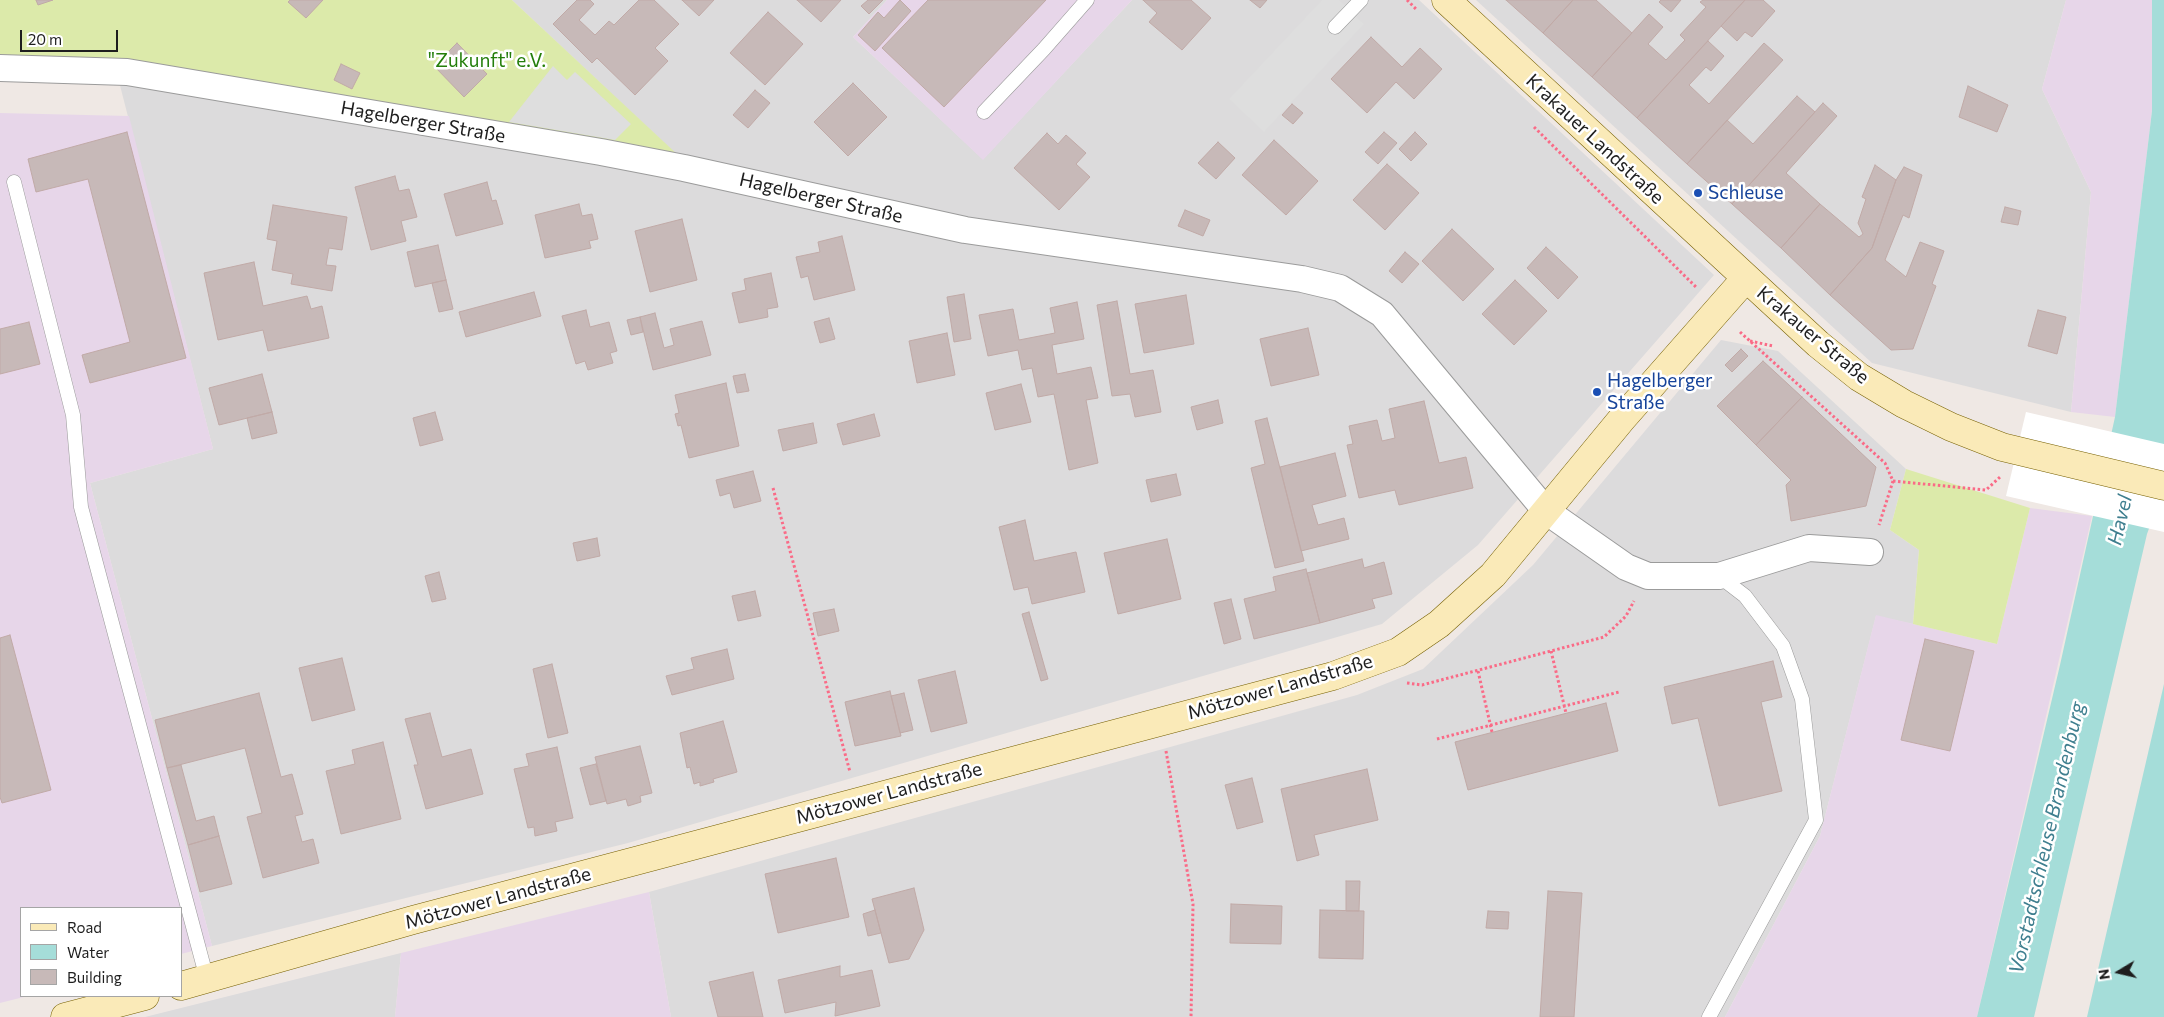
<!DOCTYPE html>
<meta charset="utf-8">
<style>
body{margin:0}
#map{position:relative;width:2164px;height:1017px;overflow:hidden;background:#efe8e4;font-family:Commissioner,sans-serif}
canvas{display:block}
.legend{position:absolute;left:20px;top:907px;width:162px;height:90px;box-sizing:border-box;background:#fff;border:1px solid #a5a5a5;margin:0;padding:6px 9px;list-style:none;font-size:15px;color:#1e1e1e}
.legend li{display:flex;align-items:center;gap:10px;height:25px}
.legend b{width:25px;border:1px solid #a5a5a5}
.north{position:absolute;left:2094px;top:947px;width:50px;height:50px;-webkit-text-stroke:4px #fff;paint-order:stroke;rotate:261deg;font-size:14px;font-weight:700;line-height:20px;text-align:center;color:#1e1e1e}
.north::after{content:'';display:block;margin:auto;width:18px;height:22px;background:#1e1e1e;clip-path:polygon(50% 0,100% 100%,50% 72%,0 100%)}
.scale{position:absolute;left:20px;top:30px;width:98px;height:22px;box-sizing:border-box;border:2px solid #1e1e1e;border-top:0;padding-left:6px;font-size:15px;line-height:18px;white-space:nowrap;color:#1e1e1e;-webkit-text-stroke:4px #fff;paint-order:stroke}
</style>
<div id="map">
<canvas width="2164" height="1017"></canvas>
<ul class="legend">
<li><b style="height:6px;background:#faeab8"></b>Road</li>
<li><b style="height:14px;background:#a5ddd9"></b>Water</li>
<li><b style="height:14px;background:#c7b9b8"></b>Building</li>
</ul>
<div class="north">N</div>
<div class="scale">20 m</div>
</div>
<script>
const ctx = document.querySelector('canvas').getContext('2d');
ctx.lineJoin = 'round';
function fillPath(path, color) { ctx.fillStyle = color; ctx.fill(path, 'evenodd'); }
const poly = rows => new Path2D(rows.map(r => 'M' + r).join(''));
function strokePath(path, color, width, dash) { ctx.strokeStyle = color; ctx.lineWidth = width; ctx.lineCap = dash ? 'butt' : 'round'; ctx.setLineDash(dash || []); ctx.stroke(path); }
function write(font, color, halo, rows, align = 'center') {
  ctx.font = font + ' Commissioner,sans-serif'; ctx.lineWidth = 5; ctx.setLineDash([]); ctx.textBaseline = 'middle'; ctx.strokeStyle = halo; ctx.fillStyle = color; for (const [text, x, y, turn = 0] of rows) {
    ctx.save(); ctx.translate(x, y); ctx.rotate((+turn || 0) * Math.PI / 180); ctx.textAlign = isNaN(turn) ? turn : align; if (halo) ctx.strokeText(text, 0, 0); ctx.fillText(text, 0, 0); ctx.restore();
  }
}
fillPath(poly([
 [512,0,887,0,853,37,983,159,1132,0,1419,0,1714,275,1478,545,1382,624,628,843,212,946,90,483,213,449,113,58,678,156],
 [1476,0,2066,0,2042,89,2091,192,2071,412,1872,363],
 [1721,340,1778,351,1906,469,1890,530,1919,550,1913,624,1876,616,1820,836,1725,1017,671,1017,649,892,1357,695,1423,669,1533,565],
 [401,953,395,1017,145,1017]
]), '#dcdbdc');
fillPath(poly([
 [887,0,1132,0,983,160,853,37],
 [2066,0,2152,0,2152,111,2115,417,2071,412,2091,192,2042,89],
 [0,113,129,116,213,449,90,483,212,946,181,954,181,908,21,908,21,996,28,996,0,1003],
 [2030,508,2092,516,1977,1017,1725,1017,1820,836,1876,615,1997,644],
 [649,892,671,1017,395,1017,401,953]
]), '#e7d6e9');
fillPath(poly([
 [0,0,512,0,679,156,113,58,0,57],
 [1906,469,2030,508,1997,644,1913,624,1919,550,1890,530]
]), '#dceaaa');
fillPath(poly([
 [1322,0,1339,0,1364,24,1264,132,1229,99],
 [553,66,567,80,575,72,631,124,615,140,509,122]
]), '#dedede');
fillPath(poly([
 [2152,0,2164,0,2164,487,2147,534,2034,1017,1977,1017,2060,665,2115,417,2152,111],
 [2164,684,2164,1017,2087,1017]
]), '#a5ddd9');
fillPath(poly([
 [2026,412,2164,444,2164,532,2006,496]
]), '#fff');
const building = poly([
 [36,0,53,0,38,5,36,0],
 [290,0,323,0,306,18,288,2,290,0],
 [577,0,590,0,594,4,579,20,595,35,609,21,614,25,639,0,654,0,679,24,655,48,668,61,635,95,597,58,592,63,553,24,577,0],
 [682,0,714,0,699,16,682,0],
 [797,0,841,0,821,22,797,0],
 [868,0,883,0,869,14,861,6,868,0],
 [900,0,911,11,875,51,858,35,878,12,884,18,900,0],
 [928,0,1046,0,944,107,882,48,928,0],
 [1143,0,1191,0,1211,18,1182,50,1149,22,1157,13,1143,0],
 [1250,0,1267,0,1260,8,1250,0],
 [1506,0,1573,0,1543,33,1506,0],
 [1573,0,1596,0,1632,33,1592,77,1543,33,1573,0],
 [1661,0,1681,0,1671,12,1659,2,1661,0],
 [1703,0,1745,0,1637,118,1592,77,1649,14,1663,27,1648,44,1666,60,1685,40,1680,35,1706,7,1700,2,1703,0],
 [1745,0,1763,0,1775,11,1752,37,1745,32,1737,41,1721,26,1745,0],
 [768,12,803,44,765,85,730,53,768,12],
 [1371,37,1402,67,1420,48,1442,69,1414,99,1396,82,1367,113,1331,79,1371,37],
 [1708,41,1724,56,1711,71,1706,67,1689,85,1709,104,1764,43,1783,60,1687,164,1637,118,1708,41],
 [457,43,487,74,464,97,434,66,457,43],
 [341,64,360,73,352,89,334,80,341,64],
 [853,83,887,117,848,156,814,122,853,83],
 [1968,86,2008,105,1997,132,1959,117,1968,86],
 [755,90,770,103,748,128,733,115,755,90],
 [1797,96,1815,112,1732,204,1687,164,1727,120,1753,144,1797,96],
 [1823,103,1837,116,1786,173,1820,204,1781,248,1732,204,1823,103],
 [1292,104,1303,113,1293,124,1282,115,1292,104],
 [127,132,186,358,90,383,82,355,130,342,88,179,36,192,28,159,127,132],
 [1384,132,1397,143,1378,164,1365,152,1384,132],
 [1415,132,1427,144,1411,161,1399,149,1415,132],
 [1047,133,1058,144,1066,135,1086,153,1076,164,1090,177,1059,210,1014,168,1047,133],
 [1274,140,1318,181,1286,215,1242,175,1274,140],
 [1218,142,1235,158,1216,179,1198,163,1218,142],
 [1387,164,1419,193,1385,230,1353,200,1387,164],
 [1875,165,1896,180,1872,248,1830,295,1781,248,1820,204,1859,237,1863,234,1858,223,1866,199,1862,197,1875,165],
 [1904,167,1922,175,1909,218,1903,215,1885,260,1906,277,1920,242,1944,251,1932,284,1936,286,1913,349,1891,350,1830,295,1872,248,1896,180,1904,167],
 [395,176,399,191,409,189,417,217,401,221,406,241,371,250,355,187,395,176],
 [487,182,492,201,496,200,503,224,456,236,444,194,487,182],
 [579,204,582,216,592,214,598,239,589,241,591,248,545,258,535,215,579,204],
 [273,205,347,217,342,250,329,248,326,265,336,266,332,291,291,284,293,274,272,270,277,241,267,239,273,205],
 [2005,207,2021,211,2018,225,2001,222,2005,207],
 [1185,210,1210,220,1203,236,1178,226,1185,210],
 [682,219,697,280,650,292,635,231,682,219],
 [1452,229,1494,269,1463,301,1422,261,1452,229],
 [842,236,855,290,814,300,808,276,801,278,796,257,820,252,818,242,842,236],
 [438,245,446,280,415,287,407,252,438,245],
 [1546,247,1578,277,1558,299,1527,268,1546,247],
 [1405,252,1419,264,1402,283,1389,271,1405,252],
 [254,262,263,306,307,296,311,309,322,306,329,338,268,351,263,330,218,340,204,273,254,262],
 [771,273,778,307,767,309,768,317,739,323,732,293,746,290,744,279,771,273],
 [446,280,453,309,439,312,432,283,446,280],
 [1515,280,1547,311,1514,345,1482,314,1515,280],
 [534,292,541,316,466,337,459,312,534,292],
 [964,294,971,339,954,342,947,297,964,294],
 [1186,295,1194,344,1144,353,1135,304,1186,295],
 [1117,301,1130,374,1153,370,1161,412,1135,417,1130,394,1112,396,1097,305,1117,301],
 [1077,302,1084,339,1052,345,1057,374,1091,367,1098,398,1086,400,1098,463,1069,470,1054,394,1038,397,1032,368,1022,370,1018,350,988,356,979,315,1013,309,1019,340,1055,333,1050,308,1077,302],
 [586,310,590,327,609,322,617,351,610,353,613,363,588,370,585,361,576,364,562,316,586,310],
 [2038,310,2066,317,2057,354,2028,346,2038,310],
 [655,313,664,348,674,345,670,329,702,321,711,355,653,370,640,317,655,313],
 [640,317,643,332,631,335,627,320,640,317],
 [829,318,835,339,820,343,814,322,829,318],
 [29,322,40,364,0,374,0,329,29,322],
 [1308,328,1319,375,1271,386,1260,339,1308,328],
 [947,333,955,375,917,383,909,341,947,333],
 [1741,349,1748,356,1732,372,1725,365,1741,349],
 [1763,361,1802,397,1756,445,1717,406,1763,361],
 [262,374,272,412,219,425,209,388,262,374],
 [745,374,749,391,737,393,733,376,745,374],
 [726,383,739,446,689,458,681,425,678,426,675,414,679,413,675,395,726,383],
 [1021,384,1031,422,995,430,986,393,1021,384],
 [1802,397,1876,467,1866,506,1791,521,1786,485,1791,480,1756,445,1802,397],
 [1218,400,1223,423,1197,430,1191,407,1218,400],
 [1424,401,1439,463,1466,457,1473,488,1399,505,1395,490,1359,498,1347,445,1353,444,1349,426,1377,420,1382,441,1395,438,1389,409,1424,401],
 [272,412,277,433,252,439,247,418,272,412],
 [435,412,443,440,420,446,413,418,435,412],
 [874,414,880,436,843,445,837,424,874,414],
 [1267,418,1304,561,1275,568,1251,468,1265,464,1255,421,1267,418],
 [813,423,817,443,783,451,778,430,813,423],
 [1335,453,1346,496,1312,505,1318,525,1344,518,1349,539,1301,551,1280,467,1335,453],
 [753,471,761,501,734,508,730,493,720,496,716,480,753,471],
 [1176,474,1181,495,1151,502,1146,480,1176,474],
 [1025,520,1034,561,1076,552,1085,592,1032,604,1028,587,1014,590,999,527,1025,520],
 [597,538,600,556,577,561,573,543,597,538],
 [1167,539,1181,599,1118,614,1104,553,1167,539],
 [1362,559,1364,568,1384,562,1392,594,1372,599,1375,608,1320,623,1307,573,1362,559],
 [1306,569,1320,623,1254,639,1244,599,1276,591,1273,577,1306,569],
 [439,572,446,599,432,602,425,576,439,572],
 [755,591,761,616,738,621,732,596,755,591],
 [1231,599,1241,639,1224,644,1214,603,1231,599],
 [834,609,839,631,818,636,813,613,834,609],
 [1029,612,1048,679,1041,681,1022,614,1029,612],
 [10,635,51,790,2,803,0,797,0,638,10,635],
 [1925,639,1974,651,1950,751,1901,740,1925,639],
 [727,649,734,679,672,695,666,676,694,669,691,658,727,649],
 [342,658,355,710,312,721,299,668,342,658],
 [1773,661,1782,697,1761,702,1782,791,1719,806,1698,718,1672,724,1664,687,1773,661],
 [552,664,568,733,548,738,533,669,552,664],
 [955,671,967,723,931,732,918,680,955,671],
 [890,691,901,736,855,746,845,702,890,691],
 [259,693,281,777,292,774,303,814,295,816,302,842,313,839,319,863,263,878,247,817,262,813,245,748,167,768,155,720,259,693],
 [904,693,913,730,900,733,891,696,904,693],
 [1606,703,1618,751,1468,790,1455,742,1606,703],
 [430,713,442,757,471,749,483,794,426,809,414,765,418,765,405,719,430,713],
 [723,721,737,772,713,779,714,782,700,786,700,782,694,784,690,767,687,768,680,733,723,721],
 [383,742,401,819,341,834,326,771,355,764,352,750,383,742],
 [640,746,652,793,640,796,641,802,628,806,626,799,607,804,595,757,640,746],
 [557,747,573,818,555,822,557,831,535,836,534,827,528,828,514,769,529,766,526,754,557,747],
 [596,764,606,801,590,805,580,768,596,764],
 [181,765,196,821,214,816,219,836,188,845,167,768,181,765],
 [1367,769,1378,820,1314,835,1319,855,1297,861,1281,789,1367,769],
 [1252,778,1263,822,1237,829,1225,785,1252,778],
 [219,836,232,884,200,892,188,845,219,836],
 [836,858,849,917,778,933,765,874,836,858],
 [1346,881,1360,881,1359,911,1346,911,1346,881],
 [914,888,924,930,909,959,889,963,872,899,914,888],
 [1548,891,1582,893,1574,1017,1540,1017,1548,891],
 [1231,904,1282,906,1281,944,1230,943,1231,904],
 [875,910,881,933,868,936,863,914,875,910],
 [1320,910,1364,911,1363,959,1319,958,1320,910],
 [1488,911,1509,912,1508,929,1486,928,1488,911],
 [840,966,840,977,872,970,880,1006,835,1016,836,1002,785,1013,778,980,840,966],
 [753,972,763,1017,718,1017,709,982,753,972]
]);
fillPath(building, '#c7b9b8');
strokePath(building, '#c1aaa7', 1);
const service = poly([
 [1335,27,1361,0],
 [984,112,1044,49,1087,0],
 [14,182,73,415,81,507,207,979],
 [1709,1017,1816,820,1802,699,1783,646,1745,596,1719,576]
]);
const minor = poly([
 [0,68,127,72,601,152,684,168,965,230,1302,279,1340,288,1382,314,1546,511,1626,567,1648,576,1719,576,1809,548,1870,552]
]);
const secondary = poly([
 [1446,0,1818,344,1859,377,1904,404,1951,427,2002,447,2164,486],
 [181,986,413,920,1333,676,1398,652,1439,624,1493,575,1621,420,1746,278],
 [65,1017,145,996]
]);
strokePath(service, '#9b9b9b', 15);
strokePath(minor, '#9b9b9b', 28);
strokePath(secondary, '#776104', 29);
strokePath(poly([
 [1407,0,1417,10],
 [1534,127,1697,288],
 [1740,332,1885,463,1893,481,1879,525],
 [1750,341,1773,346],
 [1893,481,1986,490,2000,477],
 [773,488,850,772],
 [1551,651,1566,713],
 [1478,671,1492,732],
 [1407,683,1422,685,1604,637,1626,616,1634,601],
 [1437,739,1619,692],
 [1166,751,1193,904,1191,1017]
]), '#fa6b87', 3, [2.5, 2.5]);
strokePath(service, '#fff', 14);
strokePath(minor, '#fff', 26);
strokePath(secondary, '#faeab8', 28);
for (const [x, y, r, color] of [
 [1698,193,5,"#1a4fb4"],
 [1597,392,5,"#1a4fb4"]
]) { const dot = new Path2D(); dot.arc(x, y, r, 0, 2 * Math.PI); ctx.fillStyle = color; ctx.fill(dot); strokePath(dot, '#fff', 2); }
write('19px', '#247e0b', '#fff', [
 ["\"Zukunft\" e.V.",487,61]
]);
write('19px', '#1e1e1e', '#fff', [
 ["Hagelberger Straße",423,122,10],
 ["Krakauer Landstraße",1595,139,43],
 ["Hagelberger Straße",821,198,13],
 ["Krakauer Straße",1813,335,40],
 ["Mötzower Landstraße",1280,687,-16],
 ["Mötzower Landstraße",889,793,-15],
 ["Mötzower Landstraße",498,898,-15]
]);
write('19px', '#164399', '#fff', [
 ["Schleuse",1708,193],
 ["Hagelberger",1607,381],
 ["Straße",1607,403]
], 'left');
write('italic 20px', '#3f7f8f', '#fff', [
 ["Havel",2120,520,-77],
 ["Vorstadtschleuse Brandenburg",2047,838,-77]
]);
</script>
